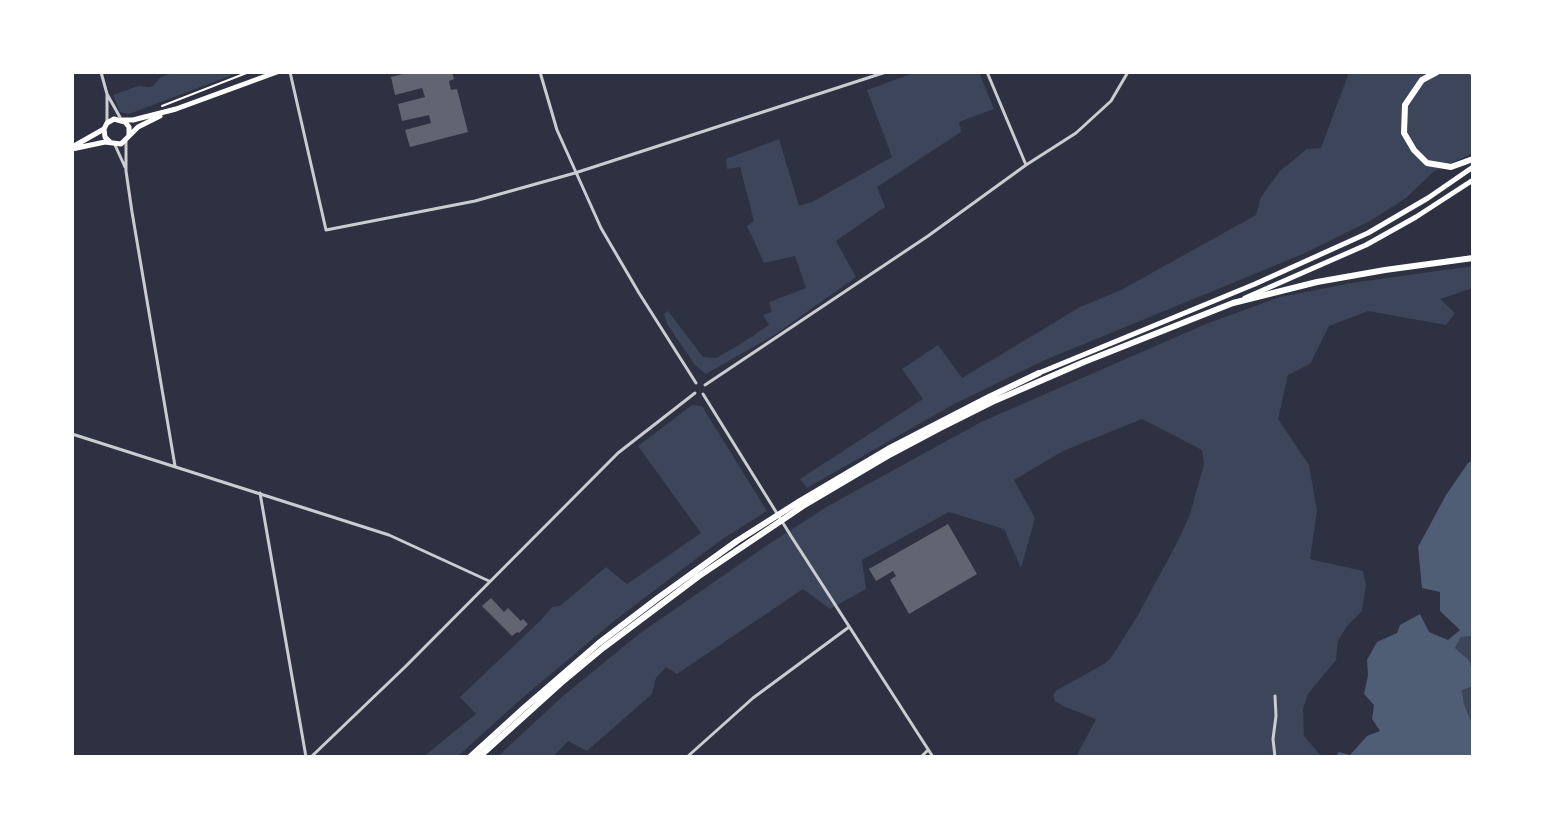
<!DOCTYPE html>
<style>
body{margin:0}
#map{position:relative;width:1545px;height:829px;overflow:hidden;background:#2d3142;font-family:Rubik,sans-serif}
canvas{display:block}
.frame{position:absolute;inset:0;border:74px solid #fff;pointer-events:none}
</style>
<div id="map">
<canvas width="1545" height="829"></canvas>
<div class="frame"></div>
</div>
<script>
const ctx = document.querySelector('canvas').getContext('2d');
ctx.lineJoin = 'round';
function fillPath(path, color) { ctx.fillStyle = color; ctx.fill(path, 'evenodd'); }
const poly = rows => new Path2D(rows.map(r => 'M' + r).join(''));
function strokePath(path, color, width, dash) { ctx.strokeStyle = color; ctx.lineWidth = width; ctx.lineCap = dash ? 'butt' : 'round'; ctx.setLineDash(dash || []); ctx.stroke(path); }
fillPath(poly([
 [173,72,240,72,129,114,120,112,113,95,138,86,149,87,153,86,161,77],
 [916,72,979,72,994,109,959,122,961,132,877,187,885,207,836,241,856,277,776,334,706,374,695,365,667,324,664,314,668,311,703,357,716,358,739,345,769,325,763,315,772,312,769,302,806,288,795,256,764,263,747,226,754,221,740,167,727,169,726,159,779,139,799,206,812,202,892,157,867,90],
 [1349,72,1472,72,1473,153,1433,172,1406,198,1370,221,1303,254,1045,360,954,404,807,488,800,479,923,399,902,369,938,345,962,378,1080,307,1121,290,1256,215,1261,197,1280,171,1307,149,1321,148],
 [1473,266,1473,288,1440,299,1455,313,1446,325,1368,311,1329,326,1310,364,1288,375,1278,419,1309,465,1317,511,1310,559,1363,571,1366,585,1362,611,1347,626,1338,641,1336,660,1308,694,1303,709,1304,736,1322,757,1076,757,1096,719,1063,706,1055,701,1053,695,1057,690,1104,664,1111,658,1138,615,1178,541,1190,514,1204,464,1202,450,1142,419,1063,451,1014,480,1035,518,1021,568,1004,529,949,512,862,560,866,589,830,609,803,589,677,674,666,667,656,678,652,694,587,751,568,741,553,757,497,757,563,696,639,634,769,544,828,506,981,422,1206,324,1280,297,1351,283],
 [692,405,702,406,767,511,721,540,614,621,520,700,457,757,423,757,476,714,460,697,541,620,552,607,560,606,606,567,627,584,701,533,638,446],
 [1473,636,1473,675,1469,660,1455,648,1461,637],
 [1473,675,1473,722,1471,721,1464,704,1462,690,1471,687]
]), '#3c4559');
fillPath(poly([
 [1473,460,1473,636,1461,637,1455,648,1469,660,1473,675,1471,687,1462,690,1464,704,1471,721,1473,722,1473,757,1335,757,1339,752,1350,755,1367,736,1380,731,1372,719,1374,705,1364,694,1368,675,1367,660,1377,642,1397,633,1400,625,1420,614,1429,632,1448,640,1460,630,1440,611,1440,592,1422,588,1418,547,1446,495,1468,463]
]), '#4f5d75');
fillPath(poly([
 [411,72,452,72,454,79,449,81,451,90,457,89,468,132,410,147,405,130,431,123,429,115,402,121,398,104,425,97,422,88,395,95,391,77],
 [948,524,977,574,909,614,890,580,896,576,893,571,876,581,869,569],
 [491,598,504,612,508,608,521,621,523,619,528,624,519,633,517,632,512,636,482,606]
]), '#626471');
strokePath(poly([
 [162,106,249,72]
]), '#fff', 2);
strokePath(poly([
 [101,72,107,94,121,119],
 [290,72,326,230,475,201,575,173,886,72],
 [540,72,557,130,601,228,639,293,696,383],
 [987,72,1026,165],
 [107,94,107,121],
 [126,141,126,171,132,212,175,466],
 [115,145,125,167],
 [705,385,928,236,1026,165,1076,133,1111,101,1128,72],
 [703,394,791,536,933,757],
 [72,434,389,535,489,581],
 [260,493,306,757],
 [1275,696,1276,716,1273,739,1275,757],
 [311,757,405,667,618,453,695,393],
 [687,757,753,698,849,627],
 [921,757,928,750]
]), '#caccd0', 3);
strokePath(poly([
 [123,120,133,120,176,109,277,72],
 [110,142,105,137,104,129,107,123,114,119,125,122,129,127,129,135],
 [74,146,104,129],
 [72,149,105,142,121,144,138,127,160,116]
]), '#fff', 5);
strokePath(poly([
 [1245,298,1366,245,1416,217,1473,180],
 [1039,373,1255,284,1368,233,1428,198,1473,167]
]), '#fff', 5);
strokePath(poly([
 [470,757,525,707,599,643,658,598,737,541,800,501,888,449,989,397,1039,373],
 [479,757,561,683,603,648,699,576,803,506,891,454,940,428,992,402,1084,362,1233,303,1317,282,1385,270,1473,258]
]), '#fff', 6);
strokePath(poly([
 [1437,72,1422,80,1405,105,1404,133,1414,150,1427,163,1451,167,1473,159],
 [1472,72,1473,72]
]), '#fff', 6);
</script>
